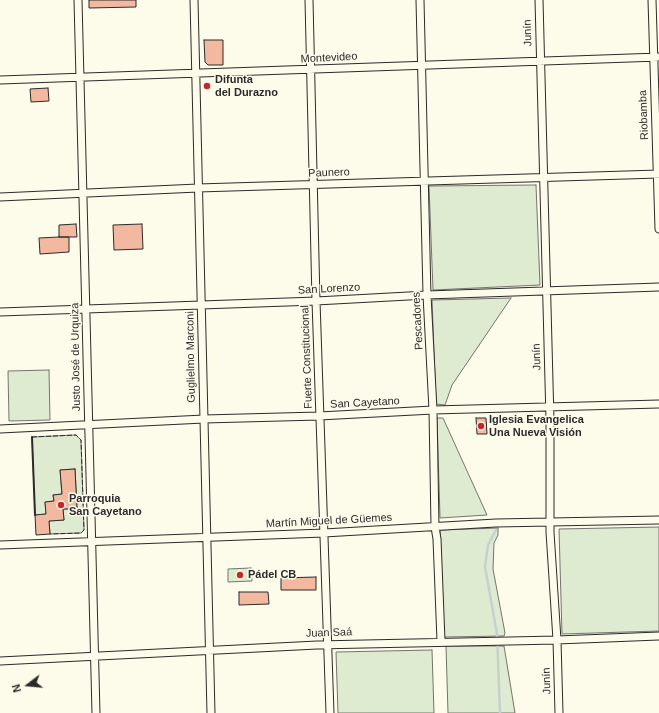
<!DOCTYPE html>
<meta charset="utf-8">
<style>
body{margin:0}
#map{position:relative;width:659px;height:713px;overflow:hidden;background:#fdfbea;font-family:Arial,sans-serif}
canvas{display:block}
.north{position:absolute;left:8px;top:665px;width:40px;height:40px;-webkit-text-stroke:3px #fdfbea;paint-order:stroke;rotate:254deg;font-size:11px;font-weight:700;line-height:16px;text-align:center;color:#2b2b2b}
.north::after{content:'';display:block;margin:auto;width:14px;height:18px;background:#2b2b2b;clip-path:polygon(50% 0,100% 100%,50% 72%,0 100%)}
</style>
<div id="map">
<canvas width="659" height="713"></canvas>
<div class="north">N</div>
</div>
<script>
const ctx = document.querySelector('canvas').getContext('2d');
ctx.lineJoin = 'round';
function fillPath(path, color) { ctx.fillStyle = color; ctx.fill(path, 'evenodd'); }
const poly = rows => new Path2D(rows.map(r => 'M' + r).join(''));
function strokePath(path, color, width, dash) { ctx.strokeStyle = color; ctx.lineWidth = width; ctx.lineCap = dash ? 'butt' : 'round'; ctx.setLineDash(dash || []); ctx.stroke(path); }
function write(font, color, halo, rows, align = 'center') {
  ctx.font = font + ' Arial,sans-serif'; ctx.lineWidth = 3; ctx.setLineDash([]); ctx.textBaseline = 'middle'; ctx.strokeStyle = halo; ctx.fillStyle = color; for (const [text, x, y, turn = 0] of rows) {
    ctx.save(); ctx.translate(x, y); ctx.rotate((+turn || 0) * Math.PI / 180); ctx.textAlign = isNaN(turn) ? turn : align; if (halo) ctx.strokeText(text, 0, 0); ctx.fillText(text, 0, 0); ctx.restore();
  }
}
const green = poly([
 [536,185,540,285,433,290,429,186,536,185],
 [511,298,452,385,445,405,436,404,432,300,511,298],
 [49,370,50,420,9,421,8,371,49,370],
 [437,418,443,418,487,515,440,518,437,418],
 [76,435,81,440,84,530,81,533,50,534,49,521,64,520,63,509,77,508,75,469,60,470,62,494,53,495,54,501,45,502,46,514,35,515,32,437,76,435],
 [659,527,659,631,562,634,559,529,659,527],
 [498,528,498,535,494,543,493,569,505,633,504,636,444,637,440,530,498,528],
 [251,568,252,581,228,582,228,569,251,568],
 [446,646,504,646,515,713,448,713,446,646],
 [432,650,434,713,338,713,336,652,432,650]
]);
fillPath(green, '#deebd1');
strokePath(green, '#74746e', 1);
strokePath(poly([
 [496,530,488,545,485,567,497,634,500,713]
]), '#c7d0d0', 2.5);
const building = poly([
 [89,0,136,0,136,7,89,8,89,0],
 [204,40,223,40,223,65,208,65,205,62,204,40],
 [48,88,49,101,31,102,30,89,48,88],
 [76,224,77,237,59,237,59,225,76,224],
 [142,224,143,249,114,250,113,225,142,224],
 [59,237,69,237,69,252,40,254,39,238,59,237],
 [476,418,486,418,487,434,477,434,476,418],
 [75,469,77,509,63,509,64,520,49,521,50,534,36,535,35,515,46,514,45,502,54,501,53,495,62,494,60,470,75,469],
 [316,577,316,590,281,590,281,578,316,577],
 [239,592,268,592,269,604,239,605,239,592]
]);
fillPath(building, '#f2b8a0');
strokePath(building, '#2b2b2b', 1);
const street = poly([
 [78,0,96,713],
 [194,0,211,713],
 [309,0,316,301,330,713],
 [420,0,427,295,433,410,435,527,437,539,441,641],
 [539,0,550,420,550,532,557,640,559,713],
 [652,0,659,229],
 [0,80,659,57],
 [0,197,198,188,659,174],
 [0,312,316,301,427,295,659,287],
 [0,429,204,419,319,416,433,410,659,404],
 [0,545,324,533,496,523,659,520],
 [0,661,317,645,557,640,659,636]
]);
strokePath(street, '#2b2b2b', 9);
strokePath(street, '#fdfbea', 7);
strokePath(poly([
 [32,437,76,435,81,440,84,530,81,533,50,534]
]), '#2b2b2b', 1, [5, 2]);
strokePath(poly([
 [32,437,35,515]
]), '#2b2b2b', 2);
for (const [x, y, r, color] of [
 [207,86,4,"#c62828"],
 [481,426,4,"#c62828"],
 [61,505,4,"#c62828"],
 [240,575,4,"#c62828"]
]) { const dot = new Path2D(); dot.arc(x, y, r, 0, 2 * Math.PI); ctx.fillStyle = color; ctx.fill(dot); strokePath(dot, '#fdfbea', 1.5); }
write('11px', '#2b2b2b', '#fdfbea', [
 ["Junín",528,33,-92],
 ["Montevideo",329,58,-3],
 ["Riobamba",644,115,-92],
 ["Paunero",329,173,-2],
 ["San Lorenzo",329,289,-3],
 ["Pescadores",418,321,-93],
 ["Justo José de Urquiza",76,357,-91],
 ["Guglielmo Marconi",191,357,-91],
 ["Fuerte Constitucional",307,357,-92],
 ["Junín",537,357,-92],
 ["San Cayetano",365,403,-3],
 ["Martín Miguel de Güemes",329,521,-3],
 ["Juan Saá",329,633,-2],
 ["Junín",547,681,-92]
]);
write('bold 11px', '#2b2b2b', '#fdfbea', [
 ["Difunta",215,80],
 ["del Durazno",215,93],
 ["Iglesia Evangelica",489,420],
 ["Una Nueva Visión",489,433],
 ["Parroquia",69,499],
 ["San Cayetano",69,512],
 ["Pádel CB",248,575]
], 'left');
</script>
